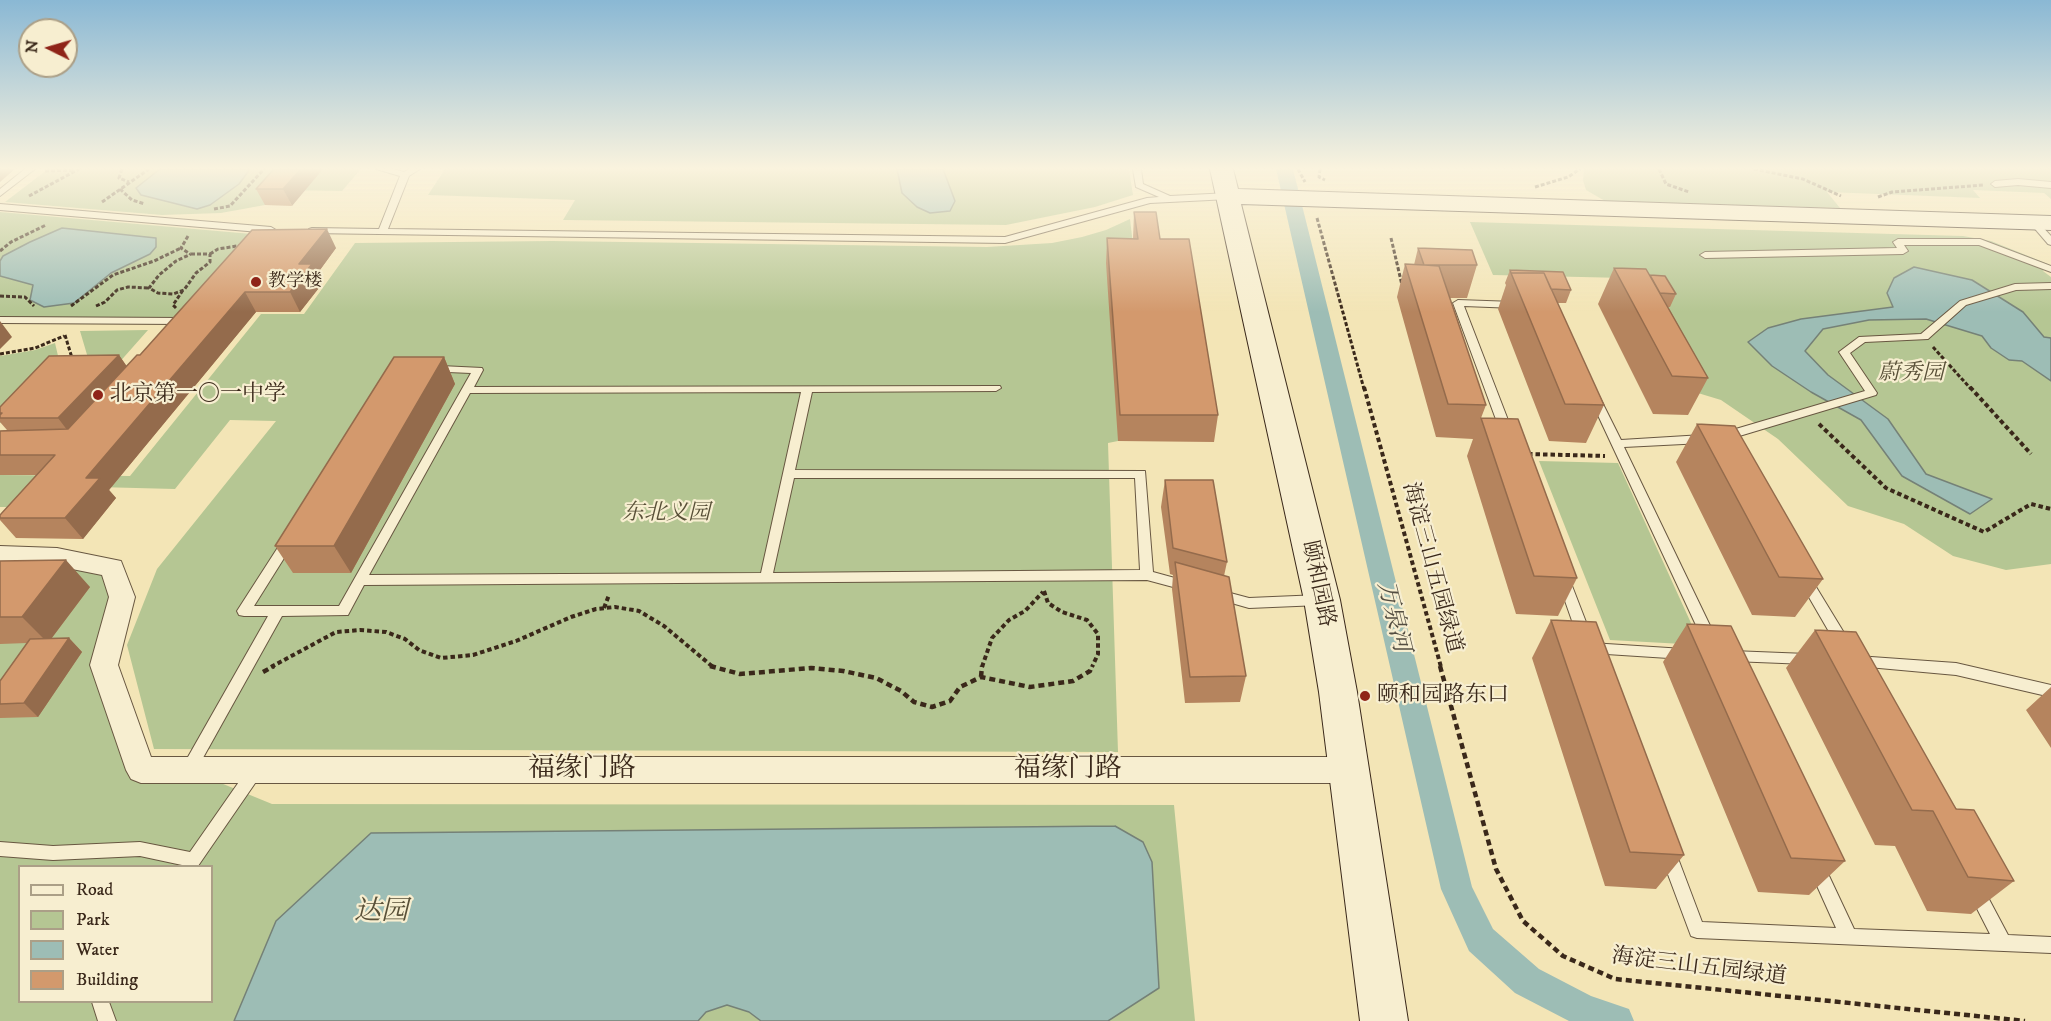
<!DOCTYPE html>
<meta charset="utf-8">
<style>
body{margin:0}
#map{position:relative;width:2051px;height:1021px;overflow:hidden;background:#f3e5b6;font-family:"IM FELL DW Pica",serif}
canvas{display:block}
.legend{position:absolute;left:18px;top:865px;width:195px;height:138px;box-sizing:border-box;background:#f7eed0;border:2px solid #ab9f87;margin:0;padding:8px 10px;list-style:none;font-size:18px;color:#3a281a}
.legend li{display:flex;align-items:center;gap:12px;height:30px}
.legend b{width:30px;border:2px solid #ab9f87}
.north{position:absolute;left:18px;top:18px;width:60px;height:60px;box-sizing:border-box;background:#f7eed0;border:2px solid #ab9f87;border-radius:50%;rotate:275deg;font-size:16px;font-weight:700;line-height:24px;text-align:center;color:#3a281a}
.north::after{content:'';display:block;margin:auto;width:21px;height:27px;background:#8f2418;clip-path:polygon(50% 0,100% 100%,50% 72%,0 100%)}
</style>
<div id="map">
<canvas width="2051" height="1021"></canvas>
<ul class="legend">
<li><b style="height:8px;background:#f7eed0"></b>Road</li>
<li><b style="height:16px;background:#b5c693"></b>Park</li>
<li><b style="height:16px;background:#9dbdb5"></b>Water</li>
<li><b style="height:16px;background:#d3996d"></b>Building</li>
</ul>
<div class="north">N</div>
</div>
<script>
const ctx = document.querySelector('canvas').getContext('2d');
ctx.lineJoin = 'round';
function fillPath(path, color) { ctx.fillStyle = color; ctx.fill(path, 'evenodd'); }
const poly = rows => new Path2D(rows.map(r => 'M' + r).join(''));
function strokePath(path, color, width, dash) { ctx.strokeStyle = color; ctx.lineWidth = width; ctx.lineCap = dash ? 'butt' : 'round'; ctx.setLineDash(dash || []); ctx.stroke(path); }
function write(font, color, halo, rows, align = 'center') {
  ctx.font = font + ' "IM FELL DW Pica","Noto Serif SC",serif'; ctx.lineWidth = 4.5; ctx.setLineDash([]); ctx.textBaseline = 'middle'; ctx.strokeStyle = halo; ctx.fillStyle = color; for (const [text, x, y, turn = 0] of rows) {
    ctx.save(); ctx.translate(x, y); ctx.rotate((+turn || 0) * Math.PI / 180); ctx.textAlign = isNaN(turn) ? turn : align; if (halo) ctx.strokeText(text, 0, 0); ctx.fillText(text, 0, 0); ctx.restore();
  }
}
fillPath(poly([
 [48,169,361,169,342,191,280,190,265,205,221,213,162,215,5,202],
 [445,169,1129,169,1133,195,1095,207,1006,225,563,220,575,200,428,195],
 [1584,169,2051,169,2051,199,2044,193,1973,190,1980,198,1827,192,1840,208,1605,201,1586,190,1583,180],
 [0,212,252,234,177,321,0,320],
 [1130,219,1134,253,1118,441,1108,443,1118,752,154,749,127,645,157,569,276,421,230,420,175,489,58,486,38,507,0,507,0,475,130,476,261,314,304,314,355,243,552,241,987,247,1052,243,1082,237,1106,230],
 [1470,222,1963,236,1991,241,2048,264,2043,271,2051,277,2051,564,2006,570,1953,556,1904,524,1848,506,1778,439,1721,400,1688,390,1625,278,1493,275],
 [148,330,117,365,88,358,80,331],
 [55,343,59,360,11,419,0,423,0,356,35,350],
 [1539,461,1618,463,1701,645,1610,640],
 [0,555,112,568,104,665,141,769,189,770,272,804,1174,805,1195,1021,0,1021],
 [20,866,212,866,212,1002,20,1002]
]), '#b5c693');
const water = poly([
 [160,169,250,169,239,184,210,205,197,209,141,195,136,188,160,169],
 [897,169,943,169,955,201,950,211,930,213,917,207,902,193,897,169],
 [62,228,156,238,156,247,150,254,111,273,74,303,44,307,30,300,33,285,0,276,0,261,3,256,30,242,62,228],
 [1914,267,1972,280,2023,312,2044,337,2051,338,2051,381,2022,361,2009,360,1991,348,1982,336,1926,319,1869,320,1823,329,1805,351,1828,375,1888,419,1926,474,1992,499,1970,514,1902,476,1861,420,1811,392,1772,366,1748,342,1768,328,1801,319,1893,307,1887,293,1894,278,1914,267],
 [1115,826,1143,842,1152,862,1159,988,1108,1021,761,1021,749,1012,727,1005,706,1012,698,1021,234,1021,276,921,371,833,1115,826]
]);
fillPath(water, '#9dbdb5');
strokePath(water, '#758177', 1.5);
fillPath(poly([
 [1276,169,1293,169,1472,887,1493,929,1539,969,1591,996,1629,1009,1634,1021,1569,1021,1515,993,1469,951,1441,889,1276,169]
]), '#9dbdb5');
const lane = poly([
 [25,169,35,169,0,196,0,189,25,169],
 [376,169,393,169,404,172,409,169,420,169,409,176,388,229,1005,237,1147,198,1159,197,1136,187,1133,169,1141,169,1143,184,1170,196,1229,193,1233,196,1229,199,1150,203,1005,243,309,233,309,229,312,228,379,229,400,176,376,169],
 [2018,179,2051,182,2051,188,2018,185,1995,187,1991,184,1995,181,2018,179],
 [0,204,271,227,276,230,271,233,0,210,0,204],
 [2034,220,2037,221,2051,236,2051,245,2048,244,2030,223,2034,220],
 [1898,239,1980,239,2051,266,2051,272,1979,245,1904,245,1908,251,1903,254,1705,258,1700,255,1705,252,1897,248,1893,242,1898,239],
 [2051,283,2051,289,2016,290,1966,305,1928,339,1865,342,1850,353,1877,393,1876,395,1726,440,1720,436,1722,433,1865,391,1839,352,1859,337,1921,334,1960,301,2015,284,2051,283],
 [1458,300,1515,302,1520,305,1515,308,1464,306,1513,433,1511,436,1507,437,1501,433,1453,303,1458,300],
 [0,317,184,318,189,321,184,324,0,323,0,317],
 [399,364,482,368,483,370,474,387,1000,386,1001,388,996,391,812,392,795,470,1145,471,1153,572,1193,583,1194,586,1193,589,1188,591,1147,580,364,585,348,615,282,616,194,774,189,775,184,774,182,769,184,764,268,616,244,616,239,615,237,611,394,367,399,364],
 [402,370,471,373,339,606,254,606,402,370],
 [801,392,761,573,369,575,470,393,801,392],
 [794,478,1135,478,1140,570,773,573,794,478],
 [1594,393,1599,396,1621,440,1703,435,1709,439,1703,443,1624,447,1716,638,1714,642,1709,643,1704,642,1702,638,1589,396,1594,393],
 [1563,573,1567,575,1569,578,1591,635,1589,639,1584,640,1579,639,1577,635,1557,578,1559,575,1563,573],
 [1805,575,1810,577,1849,641,1851,645,1849,649,1844,650,1839,649,1799,580,1800,577,1805,575],
 [1219,590,1249,598,1320,595,1325,597,1326,600,1325,603,1320,605,1249,608,1214,598,1213,595,1214,592,1219,590],
 [1591,643,1684,649,1689,650,1691,654,1689,658,1684,659,1591,653,1586,652,1584,648,1586,644,1591,643],
 [1732,651,1807,654,1812,655,1814,659,1812,663,1807,664,1732,661,1727,660,1725,656,1727,652,1732,651],
 [1857,656,1956,663,2051,685,2051,697,1956,675,1857,666,1852,665,1850,661,1852,657,1857,656],
 [255,765,260,766,262,771,260,776,198,866,183,866,182,865,140,856,53,860,0,856,0,842,53,846,140,842,190,852,250,766,255,765],
 [1668,846,1674,848,1676,853,1702,922,1836,928,1809,868,1811,863,1817,861,1823,863,1854,929,1990,934,1968,891,1970,886,1976,883,1982,886,2008,935,2051,937,2051,953,1697,938,1691,936,1660,853,1662,848,1668,846],
 [92,1002,109,1002,116,1021,98,1021,92,1002]
]);
const street = poly([
 [0,546,57,548,121,561,135,597,118,665,151,757,1349,757,1359,761,1364,770,1359,779,1349,783,141,783,131,779,126,770,90,665,109,597,102,575,57,566,0,564,0,546]
]);
const secondary = poly([
 [1210,169,1233,169,1238,189,2051,216,2051,230,1241,204,1340,600,1357,692,1408,1021,1360,1021,1319,692,1304,600,1210,169]
]);
strokePath(lane, '#685741', 2);
strokePath(street, '#685741', 2);
strokePath(secondary, '#3a281a', 2);
strokePath(poly([
 [122,169,119,178,129,182],
 [1298,169,1305,182],
 [1320,169,1319,177,1325,180],
 [1659,169,1666,184,1689,192],
 [1754,169,1803,179,1841,196],
 [45,171,73,170],
 [1535,187,1568,177,1580,169],
 [120,189,132,200,145,204],
 [29,196,79,169],
 [1878,197,1892,192,1983,185],
 [102,202,149,169],
 [214,209,230,206,264,169],
 [1317,218,1364,389],
 [188,236,181,248,190,254],
 [1391,238,1402,285],
 [0,251,11,242,46,225],
 [191,254,210,254,210,262,196,273,184,290,173,294,158,293,149,288,159,275,176,261,191,254],
 [210,254,218,249,243,245],
 [0,296,25,297,34,306],
 [71,306,113,275,154,261,181,248],
 [96,306,105,302,117,290,128,287,149,288],
 [176,308,173,305,183,290],
 [65,335,72,358],
 [1933,347,1971,389],
 [0,354,35,348,64,336]
]), '#3a281a', 3, [4, 2]);
strokePath(poly([
 [1364,387,1441,667],
 [1970,387,2031,454],
 [1819,424,1886,488,1984,532,2031,504,2051,509],
 [1528,454,1605,456],
 [1044,591,1048,603,1062,612,1087,620,1098,634,1098,654,1092,667],
 [604,608,609,595],
 [271,667,336,632,360,630,386,632,405,639,419,650,441,658,473,655,516,641,571,617,596,609,615,607,639,611,664,626,713,667],
 [982,667,992,638,1009,620,1025,611,1043,592]
]), '#3a281a', 4, [4.5, 3]);
strokePath(poly([
 [710,666,740,674,811,668,843,671,876,678,901,691,914,702,932,707,950,701,960,687,981,677,1030,687,1073,681,1090,671,1092,666],
 [1440,666,1496,869,1523,921,1563,956,1615,979,2025,1021],
 [263,672,274,666],
 [981,677,982,666]
]), '#3a281a', 4.5, [6, 4]);
fillPath(lane, '#f7eed0');
fillPath(street, '#f7eed0');
fillPath(secondary, '#f7eed0');
fillPath(poly([
 [274,169,292,206,265,205,256,189],
 [1134,212,1160,239,1218,415,1214,442,1118,441,1106,263,1107,238,1133,239],
 [252,230,336,248,317,274,322,284,300,312,256,312,109,490,116,498,83,539,16,538,0,520,0,515,36,475,0,475,0,431,7,430,0,422,0,407,119,355,126,366,140,355],
 [1418,248,1477,265,1467,298,1449,298,1486,405,1481,418,1577,578,1558,616,1516,614,1467,456,1473,439,1436,437,1397,297,1405,264,1414,265],
 [1614,268,1650,275,1676,294,1670,307,1668,307,1708,378,1688,415,1653,414,1598,304],
 [1510,270,1571,290,1566,303,1557,303,1604,405,1586,443,1549,441,1498,309,1506,285,1505,283],
 [444,357,455,384,351,573,293,573,275,546],
 [1697,424,1823,579,1795,617,1752,615,1676,462],
 [1165,480,1227,562,1224,576,1246,676,1240,702,1185,703,1172,589,1173,575,1170,574,1161,507],
 [0,561,90,587,51,639,69,638,82,652,38,717,0,718,0,681,27,643,0,644],
 [1551,620,1684,855,1656,889,1605,886,1532,658],
 [1687,624,1845,861,1809,895,1758,892,1663,662],
 [1815,630,2014,881,1971,914,1927,911,1895,846,1875,845,1786,668],
 [2051,687,2051,748,2026,710]
]), '#b5845e');
fillPath(poly([
 [0,169,15,169,0,182],
 [301,169,323,169,292,206,283,189],
 [327,229,336,248,317,274,322,284,300,312,290,292,299,264],
 [245,292,256,312,109,490,116,498,83,539,65,518,86,478],
 [0,321,12,337,0,349],
 [119,355,133,375,74,439,58,418],
 [444,357,455,384,351,573,334,546],
 [66,560,90,587,48,643,22,617],
 [69,638,82,652,38,717,24,703]
]), '#946b4c');
const building = poly([
 [274,169,301,169,283,189,256,189,274,169],
 [1134,212,1156,212,1160,239,1189,239,1218,415,1120,415,1107,238,1138,239,1134,212],
 [327,229,299,264,312,264,290,292,245,292,86,478,100,478,65,518,0,518,0,515,55,455,0,455,0,431,68,429,137,355,140,355,252,230,327,229],
 [1418,248,1472,250,1477,265,1425,265,1439,266,1486,405,1448,404,1405,264,1424,265,1418,248],
 [1614,268,1646,269,1708,378,1672,376,1614,268],
 [1510,270,1563,272,1571,290,1551,289,1544,273,1511,273,1510,270],
 [1511,273,1544,273,1604,405,1565,404,1511,273],
 [1650,275,1665,276,1676,294,1660,293,1650,275],
 [119,355,58,418,0,418,0,415,2,413,0,413,0,407,49,356,119,355],
 [394,357,444,357,334,546,275,546,394,357],
 [1481,418,1518,419,1577,578,1534,576,1481,418],
 [1697,424,1735,426,1823,579,1779,577,1697,424],
 [1165,480,1213,480,1227,562,1173,548,1165,480],
 [66,560,22,617,0,617,0,561,66,560],
 [1175,562,1229,577,1246,676,1190,677,1175,562],
 [1551,620,1596,622,1684,855,1630,852,1551,620],
 [1687,624,1731,626,1845,861,1791,858,1687,624],
 [1815,630,1856,632,1956,809,1974,810,2014,881,1968,877,1933,811,1912,810,1815,630],
 [69,638,24,703,0,704,0,681,30,639,69,638]
]);
fillPath(building, '#d3996d');
strokePath(building, '#946b4c', 1.5);
const sky = ctx.createLinearGradient(0, 0, 0, 312);
sky.addColorStop(0, '#8ab8d4');
sky.addColorStop(0.54, '#faf3de');
sky.addColorStop(1, '#faf3de00');
ctx.fillStyle = sky;
ctx.fillRect(0, 0, 2051, 312);
for (const [x, y, r, color] of [
 [256,282,6,"#8f2418"],
 [98,395,6,"#8f2418"],
 [1365,696,6,"#8f2418"]
]) { const dot = new Path2D(); dot.arc(x, y, r, 0, 2 * Math.PI); ctx.fillStyle = color; ctx.fill(dot); strokePath(dot, '#f7eed0', 2); }
write('18px', '#3a281a', '#f7eed0', [
 ["教学楼",268,282]
], 'left');
write('italic 22px', '#595038', '#f7eed0', [
 ["蔚秀园",1911,374],
 ["东北义园",666,514]
]);
write('22px', '#3a281a', '#f7eed0', [
 ["北京第一〇一中学",110,395],
 ["颐和园路东口",1377,696]
], 'left');
write('22px', '#3a281a', '#f7eed0', [
 ["海淀三山五园绿道",1431,568,75],
 ["颐和园路",1317,584,78],
 ["海淀三山五园绿道",1699,968,7]
]);
write('italic 24px', '#534d41', '#f7eed0', [
 ["万泉河",1392,617,76]
]);
write('27px', '#3a281a', '#f7eed0', [
 ["福缘门路",582,770],
 ["福缘门路",1068,770]
]);
write('italic 27px', '#595038', '#f7eed0', [
 ["达园",381,913]
]);
</script>
